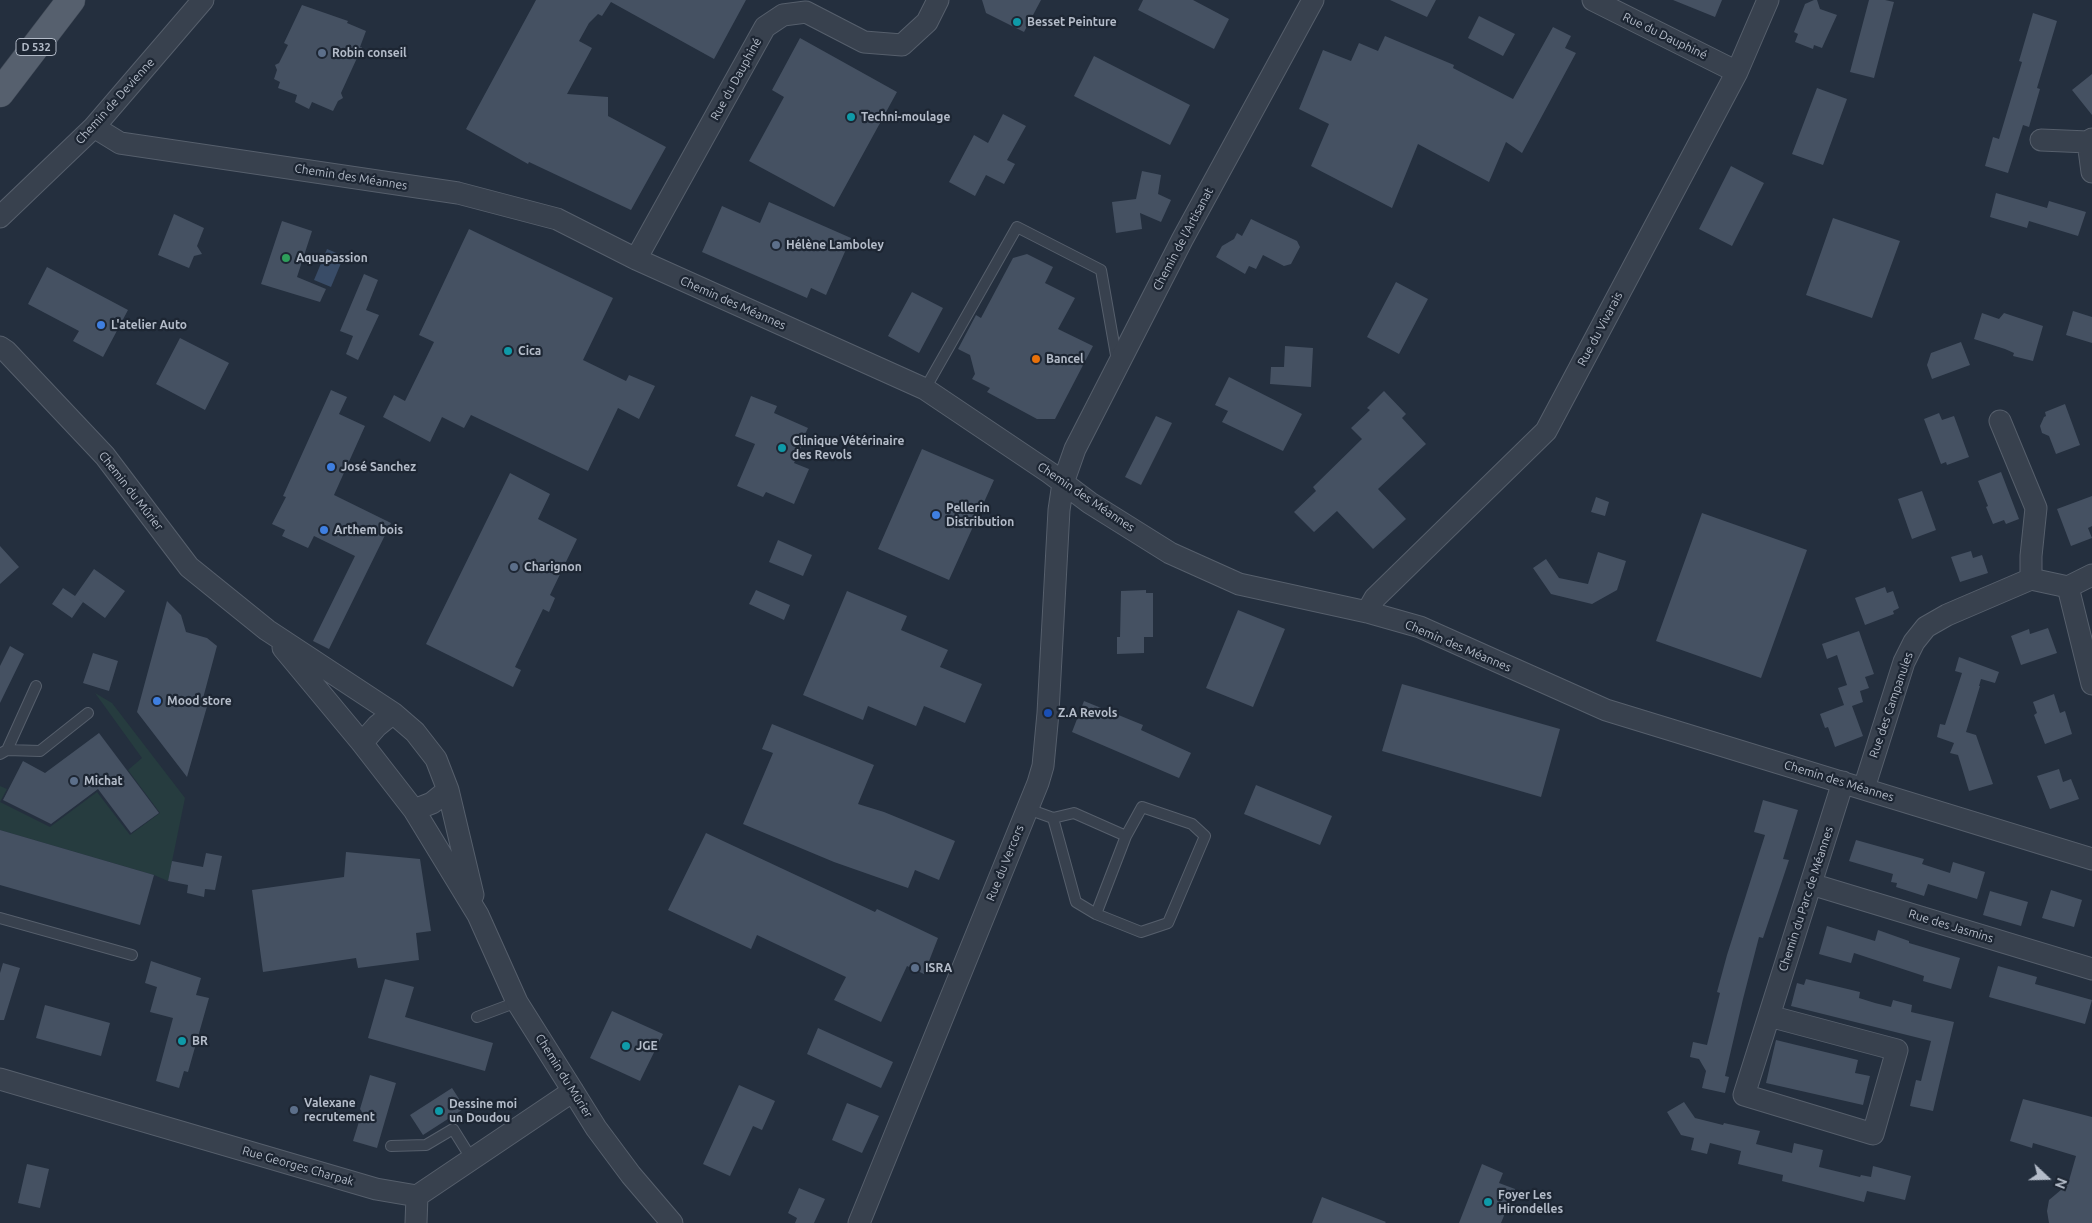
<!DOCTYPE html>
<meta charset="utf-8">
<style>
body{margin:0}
#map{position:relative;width:2092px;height:1223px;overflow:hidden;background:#242f3e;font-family:Ubuntu,sans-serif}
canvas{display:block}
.north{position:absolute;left:2022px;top:1153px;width:50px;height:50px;-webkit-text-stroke:4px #1d2633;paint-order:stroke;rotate:111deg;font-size:14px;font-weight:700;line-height:20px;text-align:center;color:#b4bcc9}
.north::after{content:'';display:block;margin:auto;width:18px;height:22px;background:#b4bcc9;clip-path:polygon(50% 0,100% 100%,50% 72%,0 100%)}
</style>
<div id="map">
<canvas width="2092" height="1223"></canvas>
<div class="north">N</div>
</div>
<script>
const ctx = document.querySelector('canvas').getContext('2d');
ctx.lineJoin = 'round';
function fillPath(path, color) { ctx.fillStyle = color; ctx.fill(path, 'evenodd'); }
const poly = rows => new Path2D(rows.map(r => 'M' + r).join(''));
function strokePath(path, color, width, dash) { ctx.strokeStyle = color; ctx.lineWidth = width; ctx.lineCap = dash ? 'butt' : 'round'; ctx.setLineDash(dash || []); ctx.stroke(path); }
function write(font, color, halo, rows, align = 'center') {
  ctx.font = font + ' Ubuntu,sans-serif'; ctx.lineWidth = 4.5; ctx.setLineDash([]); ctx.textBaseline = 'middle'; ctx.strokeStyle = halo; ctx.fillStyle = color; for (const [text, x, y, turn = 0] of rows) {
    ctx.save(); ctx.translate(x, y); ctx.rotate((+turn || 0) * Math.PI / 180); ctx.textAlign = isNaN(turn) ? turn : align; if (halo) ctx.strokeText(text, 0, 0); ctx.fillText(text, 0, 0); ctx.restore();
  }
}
fillPath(poly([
 [95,693,112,703,185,798,168,881,154,875,0,830,0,786,7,789,0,802,50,827,97,792,130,835,160,813,128,770,142,758]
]), '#263c3f');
fillPath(poly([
 [327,249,344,256,331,287,314,280]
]), '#394c67');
fillPath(poly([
 [536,0,746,0,714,59,611,2,602,16,598,14,589,23,579,41,592,48,567,94,608,97,608,116,666,147,631,210,529,162,528,164,466,129],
 [982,0,1041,0,1024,32,986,13],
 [1143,0,1193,0,1229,19,1214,49,1138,10],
 [1390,0,1436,0,1427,17],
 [1673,0,1722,0,1715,17],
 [1814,0,1817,0,1820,9,1837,15,1822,48,1814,45,1813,49,1795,42,1798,34,1794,32,1805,4],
 [1869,0,1885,0,1894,2,1874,78,1850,72],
 [302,5,348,21,347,23,366,31,360,47,362,47,341,93,343,98,338,101,333,111,312,102,309,109,295,102,297,95,278,88,280,82,274,79,277,70,275,65,279,63,288,45,284,43],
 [2033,13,2057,21,2037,88,2040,89,2029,127,2023,125,2008,173,1985,166,1993,137,1999,139,2022,62,2019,61],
 [1479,16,1515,34,1503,56,1468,38],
 [1553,27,1571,36,1565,48,1576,53,1522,153,1506,142,1489,182,1418,144,1392,208,1311,166,1329,124,1299,109,1323,50,1351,61,1359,43,1378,51,1385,36,1454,65,1453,68,1513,99],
 [800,38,897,92,834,207,749,161,784,97,772,90],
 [1094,56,1190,105,1170,145,1074,96],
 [2092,74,2092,115,2072,90],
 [1817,88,1847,99,1823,165,1792,154],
 [1003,114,1026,126,1007,160,1015,164,1004,184,986,175,975,196,949,182,974,135,988,143],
 [1731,166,1764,183,1732,246,1699,229],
 [1142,171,1161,175,1158,194,1171,200,1161,222,1140,213,1142,229,1116,233,1112,202,1136,199],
 [1996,193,2047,208,2049,201,2086,212,2078,236,2029,221,2027,228,1990,217],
 [769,202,851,238,826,295,811,288,807,298,702,252,722,206,760,223],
 [174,214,204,228,197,246,202,254,194,256,189,268,158,255],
 [1833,218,1900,241,1872,318,1806,295],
 [1251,219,1297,241,1300,247,1291,264,1284,266,1263,255,1256,269,1249,266,1245,274,1216,257,1222,246,1234,239,1237,233,1242,236],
 [282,221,312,231,297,277,326,289,320,302,261,284],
 [469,229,613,298,583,360,626,381,629,375,655,386,639,419,618,408,588,471,471,415,464,428,442,417,430,442,383,417,394,395,405,401,434,342,419,335],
 [1027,254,1053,267,1045,283,1075,298,1058,329,1093,346,1055,419,1037,419,987,392,990,388,972,379,975,374,970,355,958,349,976,315,981,318,1013,258],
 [47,267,128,310,103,357,73,341,79,331,28,304],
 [364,274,378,280,366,310,379,315,358,360,346,354,353,336,340,331],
 [1396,282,1428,299,1399,354,1367,337],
 [912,292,943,308,919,353,888,336],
 [2073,311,2092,317,2092,343,2066,335],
 [1982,313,1999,319,2004,313,2043,326,2033,361,2013,356,2014,353,2005,349,1974,339],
 [180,338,229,363,205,410,156,384],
 [1961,342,1970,365,1932,379,1927,365,1931,353],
 [1285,346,1313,348,1311,387,1270,384,1271,367,1284,367],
 [1229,377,1302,414,1283,451,1222,422,1228,411,1215,405],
 [331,390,347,397,339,414,365,426,334,495,391,523,329,649,313,641,355,556,314,536,308,548,282,536,285,530,272,524,286,497,283,496],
 [1384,391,1406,414,1402,418,1426,444,1378,489,1406,519,1373,549,1337,511,1314,532,1294,512,1316,491,1313,487,1362,439,1351,428,1370,410,1367,408],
 [751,396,777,406,774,413,808,428,802,440,804,441,794,463,809,469,794,504,766,492,763,497,737,486,755,444,735,436],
 [2065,404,2080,445,2056,454,2049,436,2042,433,2040,426,2044,417,2046,416,2045,412],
 [1939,413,1942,420,1954,416,1969,457,1947,465,1946,462,1941,464,1924,419],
 [1156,416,1172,423,1141,485,1125,477],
 [922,449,994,480,949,580,878,549],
 [2001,472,2019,519,2006,524,2004,520,1993,524,1986,507,1988,506,1978,481],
 [510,473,550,494,538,519,577,539,550,595,555,598,549,612,543,609,515,667,521,670,513,687,426,644],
 [1922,491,1936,530,1912,539,1898,499],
 [2092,496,2092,526,2088,528,2092,538,2071,546,2057,509],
 [1596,497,1609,502,1605,516,1591,512],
 [1702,513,1807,550,1761,678,1656,641],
 [778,540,812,555,803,576,769,562],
 [0,546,19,567,0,584],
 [1971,551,1973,558,1982,555,1988,573,1960,582,1951,557],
 [1598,552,1626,561,1617,590,1592,604,1551,594,1533,568,1546,559,1559,578,1588,584],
 [94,569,125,591,105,618,76,597,83,602,72,618,52,604,63,588,75,596],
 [1885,587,1887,593,1893,591,1899,608,1893,611,1894,614,1865,625,1855,598],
 [756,590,790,605,784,620,749,604],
 [1146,590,1146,593,1153,593,1153,637,1144,637,1144,653,1117,654,1117,637,1120,637,1121,591],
 [847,591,907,616,901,630,948,650,940,667,982,684,965,723,924,706,916,726,868,706,863,720,803,695],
 [167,601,181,615,186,632,207,638,217,646,202,702,208,703,187,777,137,712],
 [1238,610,1285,629,1253,707,1206,688],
 [2048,628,2057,653,2021,665,2011,636,2029,629,2030,634],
 [1859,631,1874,674,1865,677,1869,688,1860,691,1863,702,1852,706,1863,736,1835,747,1828,727,1825,728,1820,714,1844,705,1838,688,1847,685,1837,655,1827,659,1822,644],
 [10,646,24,654,0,703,0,666],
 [93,653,118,661,109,691,83,683],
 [1959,657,1999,672,1995,683,1981,679,1979,686,1980,686,1966,732,1976,735,1993,784,1969,791,1958,755,1950,753,1954,743,1937,737,1940,724,1945,725,1962,673,1955,671],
 [1402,684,1560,729,1541,797,1382,751],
 [2054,694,2060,713,2065,711,2072,734,2045,744,2034,715,2037,713,2033,702],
 [1084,701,1143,725,1141,730,1191,753,1179,778,1072,732],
 [772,724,874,765,858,804,884,812,955,841,939,880,915,870,908,888,834,862,743,824,773,753,762,749],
 [99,733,159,813,131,833,98,789,51,824,3,800,23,761,45,773],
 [2059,769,2063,782,2071,779,2079,799,2050,809,2037,776],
 [1256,785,1332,816,1320,845,1244,814],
 [1763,800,1798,810,1783,859,1789,860,1763,938,1759,937,1743,999,1725,1076,1729,1077,1725,1093,1702,1088,1706,1071,1699,1059,1690,1057,1693,1042,1707,1045,1720,993,1717,992,1727,955,1765,835,1754,832],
 [0,830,154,875,140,925,0,885],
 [706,833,875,912,877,909,938,938,924,974,907,966,881,1022,834,1000,846,977,757,935,751,949,668,910],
 [1856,840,1924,859,1922,864,1950,873,1953,862,1985,872,1977,899,1928,884,1924,896,1896,887,1897,883,1891,882,1893,874,1849,861],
 [346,852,420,859,431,931,416,933,419,960,358,968,356,958,263,972,252,890,344,877],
 [206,853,222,856,215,890,205,889,204,897,187,893,188,885,168,881,172,861,203,867],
 [2051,890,2082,900,2074,927,2042,918],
 [1990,891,2028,902,2021,926,1983,915],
 [1827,926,1875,941,1878,930,1909,941,1909,943,1960,958,1951,989,1923,981,1924,976,1854,953,1851,963,1819,954],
 [151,961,201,978,196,995,209,998,188,1072,184,1071,179,1088,156,1081,173,1018,150,1012,157,987,145,983],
 [3,963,20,968,4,1020,0,1020,0,973],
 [1998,966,2037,977,2035,984,2092,1000,2085,1024,1989,997],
 [385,979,414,987,405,1017,493,1043,485,1071,368,1038],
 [1806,979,1860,992,1859,998,1875,1003,1891,1007,1893,1000,1912,1005,1911,1012,1954,1022,1933,1111,1910,1106,1916,1080,1921,1081,1931,1041,1791,1006,1797,983,1804,985],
 [45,1005,110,1023,101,1056,36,1038],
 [612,1011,663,1034,640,1081,590,1058],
 [818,1028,893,1062,881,1088,807,1054],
 [1776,1040,1858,1060,1855,1073,1870,1076,1863,1105,1766,1083],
 [370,1075,396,1083,377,1148,353,1141,362,1112,360,1109],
 [739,1085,775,1101,762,1130,753,1126,730,1176,703,1164],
 [452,1088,465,1108,423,1135,410,1115],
 [2023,1099,2092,1117,2092,1223,2049,1223,2047,1211,2049,1200,2068,1184,2076,1156,2033,1143,2032,1148,2010,1141],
 [1684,1102,1695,1118,1723,1125,1724,1123,1760,1131,1756,1144,1792,1153,1794,1143,1823,1150,1819,1167,1860,1177,1861,1175,1871,1177,1873,1166,1911,1176,1905,1200,1867,1191,1864,1202,1782,1181,1783,1175,1738,1164,1741,1151,1710,1143,1707,1154,1691,1150,1694,1138,1681,1135,1667,1112],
 [847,1103,879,1116,862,1153,832,1140],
 [27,1164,49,1169,40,1208,18,1203],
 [1482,1164,1503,1173,1499,1183,1515,1189,1501,1223,1459,1223],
 [799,1188,825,1199,814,1223,795,1223,797,1218,788,1213],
 [1322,1197,1386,1222,1385,1223,1312,1223]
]), '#455162');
const service = poly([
 [925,389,1017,227,1101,270,1117,361],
 [7,750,40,751,88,713],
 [0,754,7,750,36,686],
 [1028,809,1053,818,1076,902,1096,914,1141,932,1168,923,1205,836,1192,824,1142,807,1126,836,1074,813,1053,818],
 [1096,914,1126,836],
 [0,918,132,955],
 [477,1017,517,1002],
 [391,1146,426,1145,453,1129,471,1158]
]);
const minor = poly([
 [1593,0,1737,72],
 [94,127,120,143,458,193,557,219,636,259,925,389,1050,473,1090,503,1170,553,1239,584,1367,612,1420,627,1606,710,2092,859],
 [2092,139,2088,142,2092,172],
 [2041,140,2088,142],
 [0,217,94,127,203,0],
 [636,259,765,27,783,15,806,12,864,42,902,45,927,22,938,0],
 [0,347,6,351,105,456,189,567,267,630,393,713],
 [2000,421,2036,508,2031,556,2031,579],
 [2068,587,2092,684],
 [1367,612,1375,598,1546,431,1737,72,1768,0],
 [283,648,362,743,414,810,432,803,448,790,436,759,415,732,393,713,377,726,362,743],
 [1864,788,1904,662,1914,642,1926,627,1947,615,2031,579,2068,587,2092,575],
 [448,790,473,895],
 [414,810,478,915,517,1002,573,1091,596,1128,631,1175,672,1223],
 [1811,884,2092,969],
 [1769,1016,1897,1050,1873,1134,1744,1095,1843,782],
 [0,1079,376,1189,417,1196,573,1091],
 [416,1223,417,1196],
 [859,1223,1038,783,1043,766,1048,713,1059,510,1063,483,1075,449,1182,240,1313,0]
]);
const primary = poly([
 [0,93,71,0]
]);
strokePath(service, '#565f6c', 12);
strokePath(minor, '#565f6c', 23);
strokePath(primary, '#414a57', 29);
strokePath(service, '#38414e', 10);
strokePath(minor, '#38414e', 21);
strokePath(primary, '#56606e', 28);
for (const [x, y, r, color] of [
 [1017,22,5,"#0f9aa8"],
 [322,53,5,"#5c6f8a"],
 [851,117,5,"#0f9aa8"],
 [776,245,5,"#5c6f8a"],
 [286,258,5,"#2e9e5b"],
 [101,325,5,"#3f7fe0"],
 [508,351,5,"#0f9aa8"],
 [1036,359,5,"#e8710a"],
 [782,448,5,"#0f9aa8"],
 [331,467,5,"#3f7fe0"],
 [936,515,5,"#3f7fe0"],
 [324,530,5,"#3f7fe0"],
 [514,567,5,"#5c6f8a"],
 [157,701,5,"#3f7fe0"],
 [1048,713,5,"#1a4fb4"],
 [74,781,5,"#5c6f8a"],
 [915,968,5,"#5c6f8a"],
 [182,1041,5,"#0f9aa8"],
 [626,1046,5,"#0f9aa8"],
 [294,1110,5,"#5c6f8a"],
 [439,1111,5,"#0f9aa8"],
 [1488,1202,5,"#0f9aa8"]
]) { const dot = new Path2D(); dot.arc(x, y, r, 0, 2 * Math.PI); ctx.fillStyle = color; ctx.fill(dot); strokePath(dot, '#1d2633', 2); }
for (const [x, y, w] of [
 [36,47,40]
]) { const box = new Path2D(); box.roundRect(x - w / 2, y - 8.5, w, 17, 4); ctx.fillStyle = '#1d2633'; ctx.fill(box); strokePath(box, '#b4bcc9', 1); }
write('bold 11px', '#b4bcc9', null, [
 ["D 532",36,47]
]);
write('bold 12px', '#b4bcc9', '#1d2633', [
 ["Besset Peinture",1027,22],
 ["Robin conseil",332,53],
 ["Techni-moulage",861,117],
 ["Hélène Lamboley",786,245],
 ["Aquapassion",296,258],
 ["L'atelier Auto",111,325],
 ["Cica",518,351],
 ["Bancel",1046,359],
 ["Clinique Vétérinaire",792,441],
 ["des Revols",792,455],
 ["José Sanchez",341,467],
 ["Pellerin",946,508],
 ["Distribution",946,522],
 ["Arthem bois",334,530],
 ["Charignon",524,567],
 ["Mood store",167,701],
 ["Z.A Revols",1058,713],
 ["Michat",84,781],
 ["ISRA",925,968],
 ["BR",192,1041],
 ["JGE",636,1046],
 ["Valexane",304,1103],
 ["recrutement",304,1117],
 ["Dessine moi",449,1104],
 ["un Doudou",449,1118],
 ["Foyer Les",1498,1195],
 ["Hirondelles",1498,1209]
], 'left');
write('12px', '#b4bcc9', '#1d2633', [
 ["Rue du Dauphiné",1665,36,26],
 ["Rue du Dauphiné",736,79,-61],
 ["Chemin de Devienne",115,101,-48],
 ["Chemin des Méannes",351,177,9],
 ["Chemin de l'Artisanat",1183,239,-62],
 ["Chemin des Méannes",733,303,24],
 ["Rue du Vivarais",1600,329,-62],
 ["Chemin du Mûrier",131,491,52],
 ["Chemin des Méannes",1086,497,34],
 ["Chemin des Méannes",1458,646,23],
 ["Rue des Campanules",1891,705,-71],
 ["Chemin des Méannes",1839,781,17],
 ["Rue du Vercors",1005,863,-68],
 ["Chemin du Parc de Méannes",1806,899,-72],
 ["Rue des Jasmins",1951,926,17],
 ["Chemin du Mûrier",564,1076,58],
 ["Rue Georges Charpak",298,1166,16]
]);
</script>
